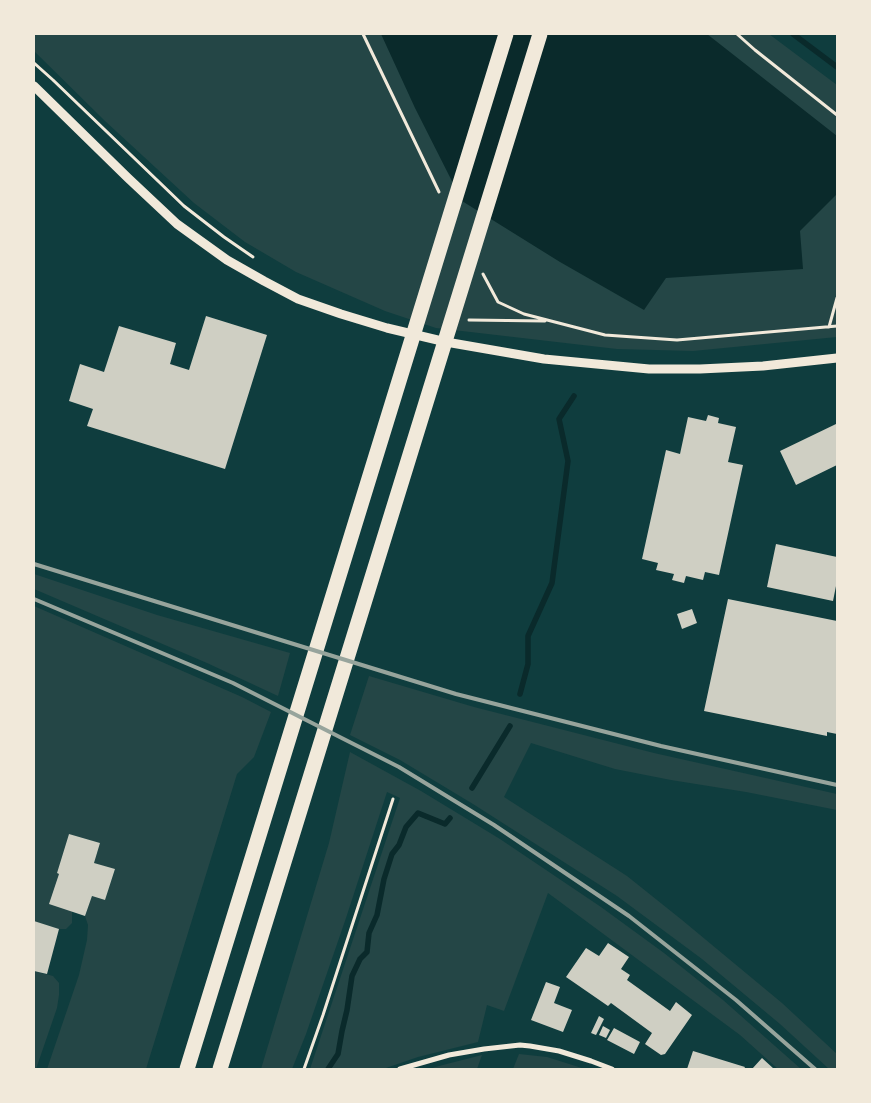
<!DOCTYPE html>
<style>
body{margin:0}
#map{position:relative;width:871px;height:1103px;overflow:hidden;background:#0f3d3e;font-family:"Libre Baskerville",serif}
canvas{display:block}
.frame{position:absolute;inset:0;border:35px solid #f1e9da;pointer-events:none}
</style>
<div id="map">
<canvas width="871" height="1103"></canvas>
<div class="frame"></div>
</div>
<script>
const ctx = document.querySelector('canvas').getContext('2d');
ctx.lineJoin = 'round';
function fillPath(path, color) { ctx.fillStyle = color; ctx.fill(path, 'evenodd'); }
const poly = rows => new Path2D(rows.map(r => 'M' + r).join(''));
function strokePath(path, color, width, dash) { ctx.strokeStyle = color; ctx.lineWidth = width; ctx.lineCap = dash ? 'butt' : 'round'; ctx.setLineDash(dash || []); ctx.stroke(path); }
fillPath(poly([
 [34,34,769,34,837,85,837,337,693,351,617,349,436,328,385,311,296,272,245,242,194,203,105,121,34,51],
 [34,574,157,615,290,653,278,696,207,663,34,589],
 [34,606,242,697,271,712,254,757,237,774,146,1069,47,1069,79,975,87,940,88,925,85,916,92,896,105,900,115,870,94,863,100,843,69,834,57,873,59,874,72,912,72,923,66,929,59,929,34,921],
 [369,676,474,707,654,753,837,794,837,810,746,792,671,780,615,769,531,743,504,797,627,876,682,920,782,1003,837,1054,837,1069,829,1069,780,1024,702,959,617,896,473,804,400,760,350,735],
 [350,752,421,791,500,839,601,907,664,953,723,1000,801,1069,778,1069,740,1035,548,893,504,1011,487,1005,478,1042,418,1057,383,1069,310,1069,400,798,387,792,346,918,306,1034,292,1069,261,1069,329,843],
 [34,971,53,976,59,983,59,995,57,1008,36,1069,34,1069],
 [519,1054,547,1057,585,1069,513,1069],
 [482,1055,477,1069,429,1069,439,1066]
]), '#244646');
fillPath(poly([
 [381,34,707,34,837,136,837,194,800,231,803,269,666,278,644,310,560,262,462,201,415,108]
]), '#0a2a2b');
strokePath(poly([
 [793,34,837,67],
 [520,694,528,664,528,636,552,583,568,461,559,419,574,396],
 [472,788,510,726],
 [328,1069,338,1054,342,1031,347,1010,352,976,360,959,367,952,369,933,377,915,384,879,392,854,399,845,406,827,418,813,445,824,450,818]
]), '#0a2a2b', 5.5);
fillPath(poly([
 [206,316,267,335,225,469,87,426,93,409,69,401,80,364,104,372,119,326,176,343,170,364,189,370],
 [708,415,719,418,718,423,736,427,728,462,743,465,719,575,705,572,703,580,686,576,684,583,672,580,674,574,656,570,658,563,642,559,666,450,680,454,688,417,706,421],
 [836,424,837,465,796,485,780,451],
 [776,544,837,557,837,581,833,601,767,587],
 [728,599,837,621,837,734,827,732,827,736,704,711],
 [692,609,697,623,682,629,677,614],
 [69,834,100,843,94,863,115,869,105,900,92,896,85,916,49,904,59,874,57,873],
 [34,921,59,929,47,974,34,971],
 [608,943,629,957,621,969,630,975,627,980,670,1011,676,1002,692,1015,665,1054,661,1055,645,1044,652,1033,611,1003,608,1006,566,977,586,948,599,956],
 [546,982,560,987,554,1003,572,1010,563,1032,531,1020],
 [599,1016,604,1019,596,1035,591,1033],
 [603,1026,610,1030,606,1038,599,1035],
 [614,1028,640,1042,634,1054,607,1040],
 [693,1051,745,1067,744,1069,687,1069],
 [762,1058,774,1069,752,1069]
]), '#cfcfc3');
strokePath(poly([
 [363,34,439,192],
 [737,34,755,50,837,115],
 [34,63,53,80,184,206,224,237,253,257],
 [483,274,498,302,524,314,605,335,677,340,837,326],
 [469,320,545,321],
 [829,327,837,298],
 [304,1069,323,1015,393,799]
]), '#f1e9da', 3);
strokePath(poly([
 [400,1069,449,1055,484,1049,520,1045,530,1046,559,1051,591,1061,612,1069]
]), '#f1e9da', 5);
strokePath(poly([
 [34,86,128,178,177,224,227,260,264,281,298,299,341,314,387,328,446,342,544,359,649,369,700,369,763,366,837,358]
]), '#f1e9da', 9);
strokePath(poly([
 [187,1069,506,34],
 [220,1069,540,34]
]), '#f1e9da', 15);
strokePath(poly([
 [34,564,456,694,661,746,837,785],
 [34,599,233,683,399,767,494,825,629,916,736,1000,815,1069]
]), '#97a49c', 4);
</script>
